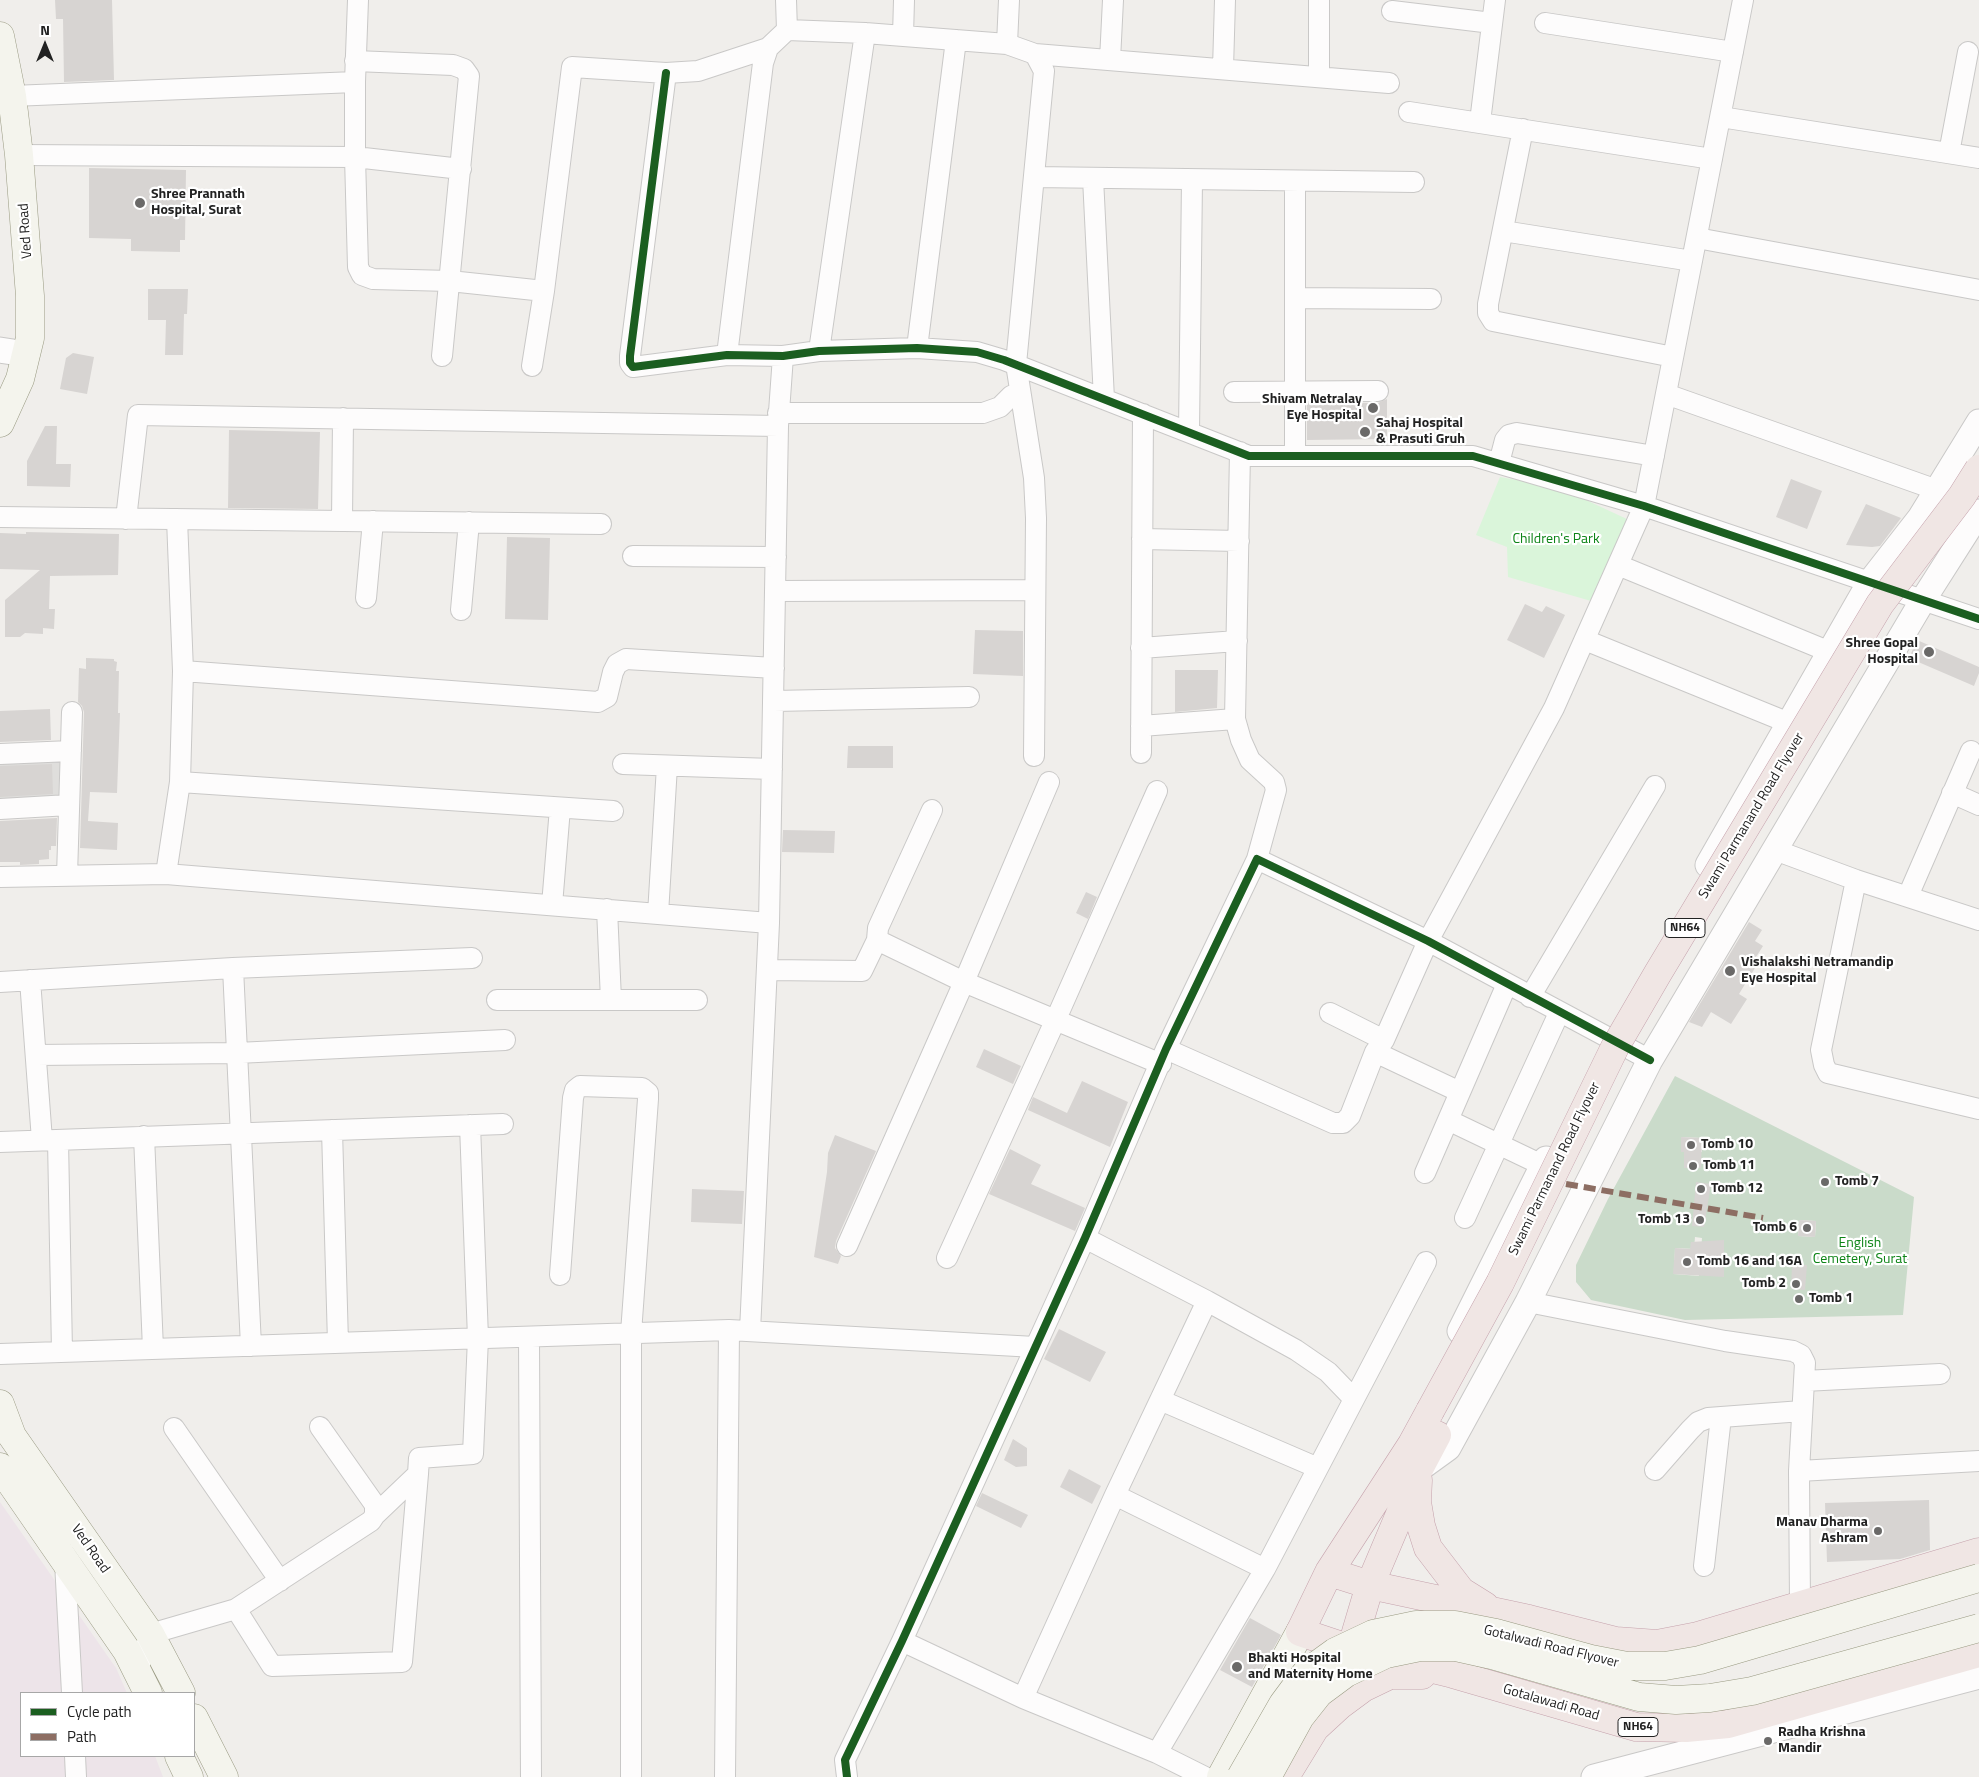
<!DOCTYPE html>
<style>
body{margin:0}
#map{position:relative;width:1979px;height:1777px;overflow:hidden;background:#f0eeeb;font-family:"Titillium Web",sans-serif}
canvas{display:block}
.legend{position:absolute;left:20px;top:1692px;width:175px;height:65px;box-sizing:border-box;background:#fff;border:1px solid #a7a7a7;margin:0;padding:6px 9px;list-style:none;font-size:15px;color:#222}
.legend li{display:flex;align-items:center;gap:10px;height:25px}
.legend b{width:25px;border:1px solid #a7a7a7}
.north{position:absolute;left:20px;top:20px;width:50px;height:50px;-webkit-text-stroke:4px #fff;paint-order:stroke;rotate:0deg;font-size:14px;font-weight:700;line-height:20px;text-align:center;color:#222}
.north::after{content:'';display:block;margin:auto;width:18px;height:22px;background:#222;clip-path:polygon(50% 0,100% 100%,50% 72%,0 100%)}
</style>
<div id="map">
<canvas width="1979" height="1777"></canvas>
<ul class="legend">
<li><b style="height:6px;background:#1b5e20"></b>Cycle path</li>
<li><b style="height:6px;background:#8d6e63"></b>Path</li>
</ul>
<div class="north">N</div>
</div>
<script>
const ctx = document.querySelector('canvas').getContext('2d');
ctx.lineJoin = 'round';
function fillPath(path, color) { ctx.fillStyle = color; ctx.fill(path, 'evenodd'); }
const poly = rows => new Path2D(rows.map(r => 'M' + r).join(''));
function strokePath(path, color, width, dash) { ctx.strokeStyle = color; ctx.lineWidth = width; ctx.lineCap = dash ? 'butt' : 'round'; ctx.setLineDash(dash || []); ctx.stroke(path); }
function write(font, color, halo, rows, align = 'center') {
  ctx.font = font + ' "Titillium Web",sans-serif'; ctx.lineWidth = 4.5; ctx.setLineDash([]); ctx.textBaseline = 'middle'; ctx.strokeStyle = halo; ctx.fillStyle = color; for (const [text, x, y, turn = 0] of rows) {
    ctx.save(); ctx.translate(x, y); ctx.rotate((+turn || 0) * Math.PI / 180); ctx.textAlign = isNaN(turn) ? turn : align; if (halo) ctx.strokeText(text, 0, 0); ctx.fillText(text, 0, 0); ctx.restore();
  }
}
fillPath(poly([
 [64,758,64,802,0,806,0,760]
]), '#dfdedc');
fillPath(poly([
 [0,1502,116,1668,127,1693,21,1693,21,1756,155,1756,163,1777,0,1777]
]), '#ede4e9');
fillPath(poly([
 [1675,1076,1914,1197,1903,1315,1685,1320,1591,1300,1576,1282,1576,1265,1608,1199],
 [1681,1137,1702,1138,1702,1152,1681,1152],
 [1799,1220,1816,1221,1815,1237,1798,1236],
 [1695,1237,1702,1238,1699,1276,1674,1274,1675,1248,1694,1249]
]), '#cadbca');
fillPath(poly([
 [1500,477,1558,487,1629,520,1591,601,1508,577,1507,547,1476,535]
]), '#daf5da');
fillPath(poly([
 [55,0,112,0,114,80,64,82,63,19,56,19],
 [89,168,186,170,185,240,180,240,180,252,131,251,131,239,89,238],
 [148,289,188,289,187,314,184,314,183,355,165,355,166,320,148,320],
 [73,353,94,357,87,394,60,389,66,358],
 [1387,399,1387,439,1307,440,1307,403,1378,403],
 [45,426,57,426,56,464,71,464,70,487,27,486,27,461],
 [229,430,320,432,318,509,228,508],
 [1791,479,1822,491,1807,529,1776,517],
 [1866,504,1901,518,1880,546,1872,547,1846,545],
 [26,532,119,534,118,575,50,576,49,609,55,609,54,629,43,628,43,634,25,633,20,637,5,637,5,600,40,570,0,569,0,533,26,534],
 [507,537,550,538,548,620,505,619],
 [1525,604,1542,612,1546,606,1565,615,1544,658,1507,640],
 [975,630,1023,631,1023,676,973,674],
 [1917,640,1979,667,1979,673,1974,686,1909,658],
 [86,658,114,659,114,661,117,662,116,671,119,671,118,713,120,713,117,793,90,792,88,821,118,823,117,850,80,848,84,712,82,706,78,702,79,668,86,669],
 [1175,670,1218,670,1217,708,1175,712],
 [50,709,51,740,0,742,0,711],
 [848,746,893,746,893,768,847,768],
 [52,764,53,794,0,797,0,766],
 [57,818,56,846,51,846,51,850,49,850,49,859,39,860,39,864,20,865,20,862,0,862,0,821],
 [783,830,835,831,834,853,782,852],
 [1086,892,1097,897,1088,919,1076,913],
 [1749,922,1762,930,1755,941,1763,946,1751,965,1755,968,1739,994,1747,999,1731,1024,1711,1012,1702,1027,1689,1022],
 [984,1049,1021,1066,1013,1084,976,1067],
 [1082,1081,1128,1102,1110,1147,1028,1110,1033,1097,1067,1113],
 [835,1135,876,1151,836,1241,835,1248,841,1256,838,1264,814,1257,827,1172,828,1153],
 [1681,1137,1702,1138,1701,1168,1684,1168,1684,1152,1681,1152],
 [1010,1149,1041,1165,1031,1184,1085,1208,1075,1231,989,1194],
 [1696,1182,1711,1184,1704,1227,1692,1226],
 [692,1189,744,1191,742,1224,691,1222],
 [1799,1220,1816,1221,1815,1237,1798,1236],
 [1724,1240,1724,1277,1673,1274,1675,1248,1690,1249,1691,1242],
 [1792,1265,1807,1265,1805,1290,1791,1289],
 [1059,1329,1106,1352,1090,1382,1044,1359],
 [1013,1439,1027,1448,1027,1466,1016,1467,1004,1460],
 [1069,1469,1101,1486,1092,1504,1060,1487],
 [982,1493,1028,1515,1021,1528,976,1506],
 [1929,1500,1930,1550,1900,1559,1827,1562,1825,1503],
 [1250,1618,1281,1635,1252,1687,1220,1670]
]), '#d7d4d2');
const minor = poly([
 [358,0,355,82,355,157,358,267,362,275,373,279,450,281,544,291],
 [786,0,787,30],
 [1319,0,1319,77],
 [1392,11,1492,23],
 [1545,23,1733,52],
 [903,36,904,0],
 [1007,44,1009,0],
 [1035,54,1389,83],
 [1110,60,1113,0],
 [355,61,453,65,464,69,469,76,442,356],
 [1223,69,1225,0],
 [666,73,630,356,630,363,633,367,727,355,783,356,819,351,917,348,977,352,1004,360,1249,456,1473,456,1644,506,1979,619],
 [12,96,355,82],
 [1409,112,1712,159],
 [1721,117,1979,158],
 [1480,122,1495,0],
 [1523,129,1488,304,1488,313,1493,321,1673,357],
 [1949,153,1968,52],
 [19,155,355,157,461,169],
 [1034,177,1414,182],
 [1093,178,1104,399],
 [1503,231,1692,261],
 [1697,238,1979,290],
 [1295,298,1431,299],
 [917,348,956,40],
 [819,351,865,33],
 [727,355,763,63,768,48,787,30,865,33,1007,44,1035,54,1044,71,1016,364,1034,478,1036,518,1034,756],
 [532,366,544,291,572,67,666,73,698,71,768,48],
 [1234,392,1378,391],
 [1666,394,1937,490],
 [778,413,983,413,1000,407,1011,396,1020,392],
 [1189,432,1192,180],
 [1240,452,1235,719,1241,740,1250,760,1274,782,1276,790,1257,859],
 [1295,456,1295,181],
 [1499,463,1505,440,1509,435,1517,433,1654,456],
 [0,517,601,524],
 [126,519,138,415,778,426],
 [342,521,343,418],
 [1142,539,1239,541],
 [633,556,776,557],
 [1618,565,1830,652],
 [776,591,1035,590],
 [366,598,373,521],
 [461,610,469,522],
 [1585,640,1789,723],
 [1141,648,1237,641],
 [183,671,598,702,607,697,613,672,617,664,626,659,774,668],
 [774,701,969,697],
 [1141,726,1235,719],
 [1141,753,1143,414],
 [0,754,71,751],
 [623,764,772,769],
 [180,782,613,811],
 [1952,793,1979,805],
 [0,809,69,805],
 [932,810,878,928,877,940,964,982,1161,1064],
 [1775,850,1856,880,1979,920],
 [166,874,180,782,183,671,177,519],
 [67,876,72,712],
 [0,877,166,874,769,923],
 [1856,880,1821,1050,1824,1065,1828,1073,1979,1109],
 [1908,896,1971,751],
 [552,905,560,808],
 [607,909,611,1000],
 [658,914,667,766],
 [233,968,251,1346],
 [767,970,862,971,877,940],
 [30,980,42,1140],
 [0,982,233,968,472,958],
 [1530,997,1655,786],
 [497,1000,697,1000],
 [1330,1013,1384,1040],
 [1166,1049,1333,1123,1343,1123,1350,1116,1375,1052,1384,1040,1428,941,1554,708,1644,506,1743,0],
 [1375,1052,1460,1092],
 [36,1055,237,1053,505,1040],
 [1448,1120,1542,1165],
 [332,1130,338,1343],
 [144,1136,153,1349],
 [58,1140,62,1352],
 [0,1142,503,1124],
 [1425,1173,1507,984],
 [1465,1218,1559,1013],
 [1085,1238,1207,1301,1296,1350,1328,1372,1354,1399],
 [847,1246,964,982,1049,782],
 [947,1258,1056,1019,1157,791],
 [560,1275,573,1098,575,1090,580,1086,642,1088,648,1093,648,1099,631,1333,631,1777],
 [1528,1302,1725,1341,1793,1351,1801,1355,1805,1363,1799,1471,1800,1604],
 [750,1331,769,923,778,426,783,356],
 [529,1337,531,1777],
 [0,1354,729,1330,1035,1347],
 [1804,1381,1940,1374],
 [1160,1400,1318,1468],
 [174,1428,280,1581],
 [1655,1470,1690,1430,1698,1422,1708,1418,1802,1411],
 [1799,1471,1979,1461],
 [1115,1495,1265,1569],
 [375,1515,418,1474,419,1458,473,1454,478,1338,470,1125],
 [65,1562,72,1693],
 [1704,1566,1721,1417],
 [236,1609,272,1666,402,1662,418,1474],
 [902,1641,1023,1698,1157,1753,1205,1777],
 [137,1672,150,1634,236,1609,371,1521,375,1515,375,1505,320,1427],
 [1023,1698,1115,1495,1207,1301],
 [1157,1753,1265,1569,1426,1262],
 [75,1756,76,1777],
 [725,1777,729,1330],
 [847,1777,845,1760,902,1641,1085,1238,1166,1049,1257,859,1428,941,1650,1060]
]);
const tertiary = poly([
 [0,350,26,354],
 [1708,865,1870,582,1920,518,1979,422],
 [1460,1331,1546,1159],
 [1419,1469,1448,1448,1528,1302,1650,1060,1923,600,1979,512],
 [1594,1777,1979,1676]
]);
const secondary = poly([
 [0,36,12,96,19,155,30,296,30,338,20,379,0,423],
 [0,1404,12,1436,150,1634,181,1693],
 [0,1467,127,1651,148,1693],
 [194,1718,224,1777],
 [179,1756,189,1777],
 [1221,1777,1300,1632]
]);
const trunk = poly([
 [1430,1411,1412,1444,1329,1572,1300,1632,1351,1649,1453,1674,1636,1727,1686,1728,1728,1724,1979,1653],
 [1418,1480,1417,1502,1421,1526,1428,1548,1461,1591,1485,1606],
 [1329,1572,1370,1585,1529,1619,1616,1641,1657,1644,1698,1636,1979,1552],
 [1351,1649,1370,1585,1419,1469,1437,1435],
 [1285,1777,1315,1728,1340,1705,1363,1688,1390,1675,1422,1675]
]);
strokePath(minor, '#c9c8c7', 22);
strokePath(tertiary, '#c9c8c7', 27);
strokePath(secondary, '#999a82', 29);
strokePath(trunk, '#c5a2ac', 29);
strokePath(minor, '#fdfcfc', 20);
strokePath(tertiary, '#fdfcfc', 25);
strokePath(secondary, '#f4f4ed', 28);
strokePath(trunk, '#f0e6e4', 28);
const secondaryBridge = poly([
 [1241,1777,1283,1704,1306,1673,1335,1652,1373,1634,1416,1625,1455,1625,1496,1633,1591,1659,1627,1666,1665,1666,1700,1660,1979,1578],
 [1267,1777,1300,1717,1319,1693,1346,1673,1386,1654,1420,1647,1456,1647,1492,1655,1639,1697,1676,1700,1710,1698,1752,1691,1979,1628]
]);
const trunkBridge = poly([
 [1430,1411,1500,1283,1615,1047,1658,973,1880,604,1962,496,1979,469]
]);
strokePath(secondaryBridge, '#999a82', 29, []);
strokePath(trunkBridge, '#c5a2ac', 29, []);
strokePath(secondaryBridge, '#f4f4ed', 28);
strokePath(trunkBridge, '#f0e6e4', 28);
strokePath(poly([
 [1566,1184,1763,1218]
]), '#8d6e63', 6, [12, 6]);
strokePath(poly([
 [666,73,630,356,630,363,633,367,727,355,783,356,819,351,917,348,977,352,1004,360,1249,456,1473,456,1644,506,1979,619],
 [847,1777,845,1760,902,1641,1085,1238,1166,1049,1257,859,1428,941,1650,1060]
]), '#1b5e20', 8);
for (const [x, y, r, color] of [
 [140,203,6,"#6a6968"],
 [1373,408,6,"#6a6968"],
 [1365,432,6,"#6a6968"],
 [1929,652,6,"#6a6968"],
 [1730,971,6,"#6a6968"],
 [1691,1145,5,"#6a6968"],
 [1693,1166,5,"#6a6968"],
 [1825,1182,5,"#6a6968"],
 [1701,1189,5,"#6a6968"],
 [1700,1220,5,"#6a6968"],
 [1807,1228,5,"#6a6968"],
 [1687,1262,5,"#6a6968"],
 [1796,1284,5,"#6a6968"],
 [1799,1299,5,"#6a6968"],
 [1878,1531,5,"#6a6968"],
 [1237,1667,6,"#6a6968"],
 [1768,1741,5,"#6a6968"]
]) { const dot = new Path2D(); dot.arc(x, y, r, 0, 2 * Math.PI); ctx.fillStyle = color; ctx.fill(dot); strokePath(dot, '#fff', 2); }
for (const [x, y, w] of [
 [1685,928,40],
 [1638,1727,40]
]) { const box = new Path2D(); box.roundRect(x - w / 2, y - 9.5, w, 19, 4); ctx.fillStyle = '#fff'; ctx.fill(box); strokePath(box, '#222', 1); }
write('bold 12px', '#222', null, [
 ["NH64",1685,928],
 ["NH64",1638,1727]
]);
write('bold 14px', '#222', '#fff', [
 ["Shree Prannath",151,195],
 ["Hospital, Surat",151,211],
 ["Shivam Netralay",1362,400,"right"],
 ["Eye Hospital",1362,416,"right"],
 ["Sahaj Hospital",1376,424],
 ["& Prasuti Gruh",1376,440],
 ["Shree Gopal",1918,644,"right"],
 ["Hospital",1918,660,"right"],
 ["Vishalakshi Netramandip",1741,963],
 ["Eye Hospital",1741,979],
 ["Tomb 10",1701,1145],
 ["Tomb 11",1703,1166],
 ["Tomb 7",1835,1182],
 ["Tomb 12",1711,1189],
 ["Tomb 13",1690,1220,"right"],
 ["Tomb 6",1797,1228,"right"],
 ["Tomb 16 and 16A",1697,1262],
 ["Tomb 2",1786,1284,"right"],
 ["Tomb 1",1809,1299],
 ["Manav Dharma",1868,1523,"right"],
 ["Ashram",1868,1539,"right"],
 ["Bhakti Hospital",1248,1659],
 ["and Maternity Home",1248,1675],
 ["Radha Krishna",1778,1733],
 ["Mandir",1778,1749]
], 'left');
write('14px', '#222', '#fff', [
 ["Ved Road",26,231,-94],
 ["Swami Parmanand Road Flyover",1752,816,-59],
 ["Swami Parmanand Road Flyover",1555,1169,-64],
 ["Ved Road",90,1549,55],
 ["Gotalwadi Road Flyover",1551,1647,14],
 ["Gotalawadi Road",1551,1703,16]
]);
write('14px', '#0c8416', '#fff', [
 ["Children's Park",1556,540],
 ["English",1860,1244],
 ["Cemetery, Surat",1860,1260]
]);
</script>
